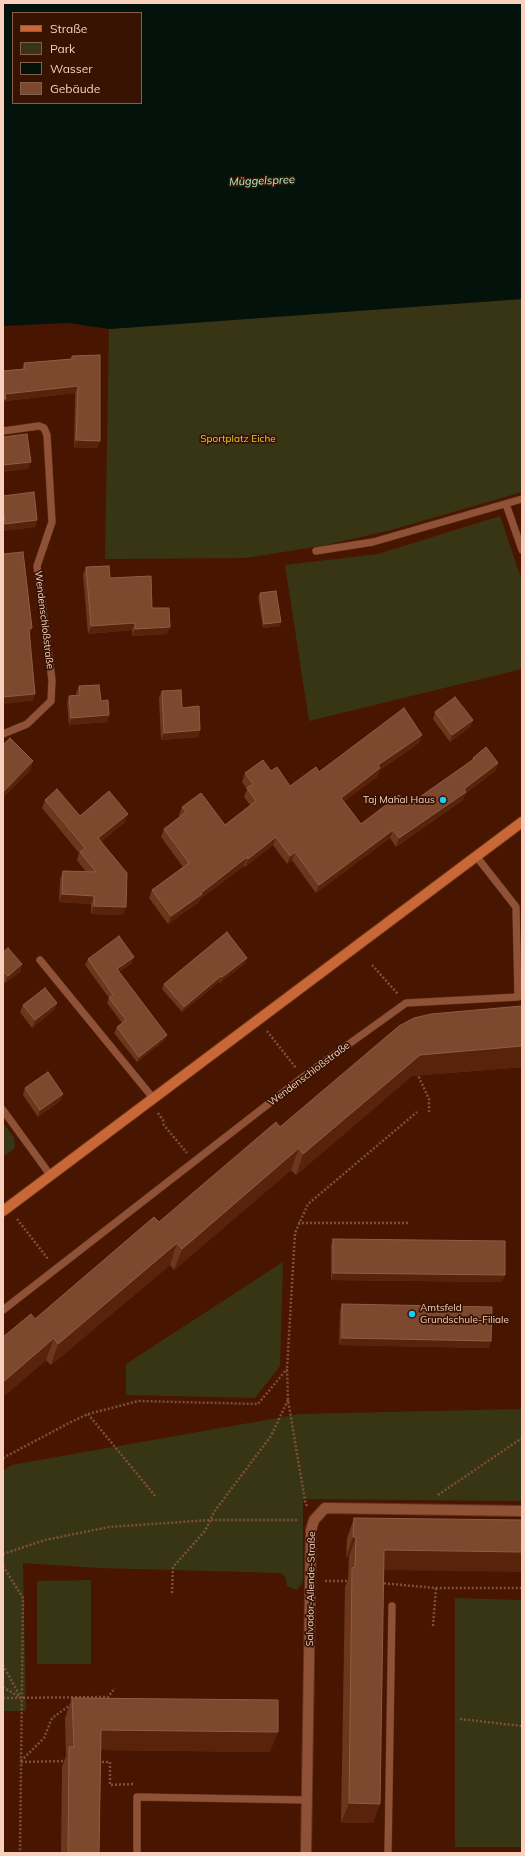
<!DOCTYPE html>
<meta charset="utf-8">
<style>
body{margin:0}
#map{position:relative;width:525px;height:1856px;overflow:hidden;background:#481600;font-family:Mulish,sans-serif}
canvas{display:block}
.frame{position:absolute;inset:0;border:4px solid #f9d0be;pointer-events:none}
.legend{position:absolute;left:12px;top:12px;width:130px;height:92px;box-sizing:border-box;background:#361302;border:1px solid #845f4d;margin:0;padding:5px 7px;list-style:none;font-size:12px;color:#f9d0be}
.legend li{display:flex;align-items:center;gap:8px;height:20px}
.legend b{width:20px;border:1px solid #845f4d}
</style>
<div id="map">
<canvas width="525" height="1856"></canvas>
<div class="frame"></div>
<ul class="legend">
<li><b style="height:5px;background:#c96737"></b>Straße</li>
<li><b style="height:11px;background:#383515"></b>Park</li>
<li><b style="height:11px;background:#03130c"></b>Wasser</li>
<li><b style="height:11px;background:#7c482e"></b>Gebäude</li>
</ul>
</div>
<script>
const ctx = document.querySelector('canvas').getContext('2d');
ctx.lineJoin = 'round';
function fillPath(path, color) { ctx.fillStyle = color; ctx.fill(path, 'evenodd'); }
const poly = rows => new Path2D(rows.map(r => 'M' + r).join(''));
function strokePath(path, color, width, dash) { ctx.strokeStyle = color; ctx.lineWidth = width; ctx.lineCap = dash ? 'butt' : 'round'; ctx.setLineDash(dash || []); ctx.stroke(path); }
function write(font, color, halo, rows, align = 'center') {
  ctx.font = font + ' Mulish,sans-serif'; ctx.lineWidth = 3.5; ctx.setLineDash([]); ctx.textBaseline = 'middle'; ctx.strokeStyle = halo; ctx.fillStyle = color; for (const [text, x, y, turn = 0] of rows) {
    ctx.save(); ctx.translate(x, y); ctx.rotate((+turn || 0) * Math.PI / 180); ctx.textAlign = isNaN(turn) ? turn : align; if (halo) ctx.strokeText(text, 0, 0); ctx.fillText(text, 0, 0); ctx.restore();
  }
}
fillPath(poly([
 [522,299,522,492,391,530,326,545,246,558,105,559,109,329],
 [500,516,522,581,522,669,309,721,285,565,378,554],
 [3,1123,14,1137,15,1148,3,1157],
 [283,1262,280,1366,255,1398,126,1395,126,1364],
 [522,1409,522,1501,303,1499,303,1579,302,1584,296,1590,287,1586,285,1576,281,1573,99,1568,23,1563,26,1711,3,1711,3,1471,11,1465,300,1414],
 [91,1580,91,1664,37,1664,37,1581],
 [455,1598,522,1600,522,1847,455,1847]
]), '#383515');
fillPath(poly([
 [3,3,522,3,522,299,109,329,68,323,3,326],
 [13,13,141,13,141,103,13,103]
]), '#03130c');
const lane = poly([
 [3,431,39,426,44,428,47,435,52,522,37,566,52,680,51,701,27,724,3,734],
 [506,504,522,550],
 [316,551,373,542,522,499],
 [40,960,153,1098],
 [3,1110,51,1176],
 [3,1310,303,1077,406,1003,518,997,516,907,476,856],
 [137,1853,137,1797,307,1800],
 [388,1853,392,1606]
]);
const street = poly([
 [306,1853,311,1530,314,1520,325,1508,522,1511]
]);
const secondary = poly([
 [3,1211,522,822]
]);
strokePath(lane, '#64341e', 8);
strokePath(street, '#64341e', 12);
strokePath(secondary, '#64341e', 12);
strokePath(poly([
 [372,965,398,994],
 [267,1031,296,1068],
 [417,1073,429,1099,429,1112],
 [158,1113,165,1123],
 [163,1124,187,1153],
 [17,1219,48,1259],
 [298,1223,409,1223],
 [88,1414,156,1497],
 [3,1458,69,1423,88,1414,139,1401,258,1404,287,1369],
 [438,1495,522,1438],
 [307,1506,305,1501,288,1400,287,1369,295,1233,308,1204,417,1112],
 [3,1554,45,1540,109,1527,210,1520,299,1520],
 [3,1566,23,1598,20,1853],
 [325,1581,348,1581],
 [380,1583,436,1588,522,1588],
 [172,1593,173,1567,205,1531,214,1512,271,1436,288,1400],
 [433,1626,436,1588],
 [3,1665,21,1698],
 [3,1687,21,1698],
 [3,1698,108,1697,115,1688],
 [460,1719,522,1726],
 [21,1761,44,1738,52,1718,72,1704],
 [21,1762,66,1761],
 [98,1762,110,1762,110,1785,133,1784]
]), '#7e4f3a', 2.5, [2, 2]);
strokePath(lane, '#905236', 7);
strokePath(street, '#905236', 10);
strokePath(secondary, '#c96737', 10);
fillPath(poly([
 [72,356,100,441,97,448,74,448,75,393,5,401,3,406,3,371,22,369,24,363,71,359],
 [3,496,37,520,35,527,3,531],
 [86,567,110,578,152,608,167,634,132,636,132,630,88,634,83,574],
 [260,593,281,622,280,626,263,628,258,597],
 [79,686,101,701,109,715,107,722,69,725,67,703,69,696,77,696,76,693],
 [162,691,182,708,200,730,198,737,161,740,159,698],
 [435,712,473,720,470,727,450,742,433,719],
 [419,743,380,770,377,777,344,801,361,824,407,806,472,760,473,758,498,763,495,771,465,794,463,800,396,847,390,838,316,893,292,860,287,864,273,845,245,867,244,866,200,899,199,902,168,924,149,898,152,890,183,867,161,837,164,829,180,817,179,815,182,807,225,825,250,805,244,797,247,789,242,782,245,773,271,771,290,786,319,772],
 [45,800,80,816,125,822,101,842,123,915,91,914,91,904,59,902,60,879,63,871,86,872,77,860,79,853,42,808],
 [3,952,22,964,20,972,5,983,3,981],
 [247,958,245,963,220,983,219,982,182,1012,162,989,164,984],
 [88,959,132,963,119,972,165,1040,137,1062,114,1033,117,1027,122,1023,107,1003,109,998,85,965],
 [57,1003,54,1010,32,1028,20,1012,23,1005],
 [522,1006,522,1067,412,1076,296,1175,291,1170,174,1270,170,1265,51,1365,46,1360,3,1397,3,1337,35,1319,280,1127],
 [25,1088,63,1094,60,1101,38,1117,23,1095],
 [333,1239,502,1282,331,1280,331,1245],
 [342,1304,491,1341,489,1348,339,1345,340,1311],
 [354,1518,384,1570,373,1823,341,1823,345,1587,348,1580,349,1557,346,1557,347,1538],
 [72,1698,270,1752,101,1750,99,1853,61,1853,62,1767,66,1756,65,1718]
]), '#6d371d');
fillPath(poly([
 [78,386,75,393,5,401,3,406,3,399,5,394],
 [76,440,100,441,97,448,74,448],
 [31,462,28,469,3,472,3,465],
 [37,520,35,527,3,531,5,524],
 [281,622,280,626,263,628,264,624],
 [135,623,132,630,88,634,91,626],
 [170,627,167,634,132,636,135,629],
 [32,628,30,636,29,629],
 [35,694,33,701,3,704,3,697],
 [109,715,107,722,69,725,71,718],
 [473,720,470,727,450,742,452,735],
 [200,730,198,737,161,740,164,733],
 [422,735,419,743,380,770,377,777,338,806,341,798,378,765],
 [33,761,30,771,3,798,3,792],
 [498,763,495,771,465,794,463,800,396,847,399,838],
 [128,814,125,822,95,847,98,838],
 [393,830,390,838,316,893,319,885],
 [276,837,273,845,245,867,248,859],
 [295,852,292,860,287,864,290,856],
 [247,857,244,866,200,899,199,902,168,924,171,916],
 [62,894,94,896,91,904,59,902],
 [94,906,126,907,123,915,91,914],
 [134,957,132,963,115,975,117,969],
 [247,958,245,963,220,983,222,977],
 [22,964,20,972,5,983,8,976],
 [221,976,219,982,182,1012,184,1007],
 [57,1003,54,1010,32,1028,35,1020],
 [167,1035,165,1040,137,1062,139,1057],
 [522,1046,522,1067,412,1076,296,1175,303,1154,420,1055],
 [63,1094,60,1101,38,1117,40,1110],
 [299,1148,291,1170,174,1270,182,1249],
 [177,1243,170,1265,51,1365,58,1344],
 [333,1273,505,1275,502,1282,331,1280],
 [54,1338,46,1360,3,1397,3,1382],
 [342,1338,491,1341,489,1348,339,1345],
 [353,1537,356,1537,349,1557,346,1557],
 [384,1550,522,1552,522,1572,377,1570],
 [101,1730,278,1732,270,1752,94,1750],
 [349,1803,380,1804,373,1823,341,1823]
]), '#58230a');
const building = poly([
 [100,355,100,441,76,440,78,386,5,394,6,399,3,399,3,371,25,369,24,363,72,359,72,356,100,355],
 [27,434,31,462,3,465,3,437,27,434],
 [34,492,37,520,5,524,3,503,3,496,34,492],
 [23,552,32,628,29,629,35,694,3,697,3,658,4,658,3,653,3,554,23,552],
 [109,566,110,578,151,576,152,608,169,608,170,627,135,629,135,623,91,626,86,567,109,566],
 [276,591,281,622,264,624,260,593,276,591],
 [99,685,101,701,108,700,109,715,71,718,69,696,80,695,79,686,99,685],
 [181,690,182,708,199,706,200,730,164,733,162,691,181,690],
 [455,697,473,720,452,735,435,712,455,697],
 [404,708,422,735,378,765,380,768,341,798,361,824,399,795,407,806,474,759,473,758,486,747,498,763,464,789,466,792,399,838,393,830,319,885,295,852,290,856,276,837,248,859,247,857,201,893,202,894,171,916,152,890,189,863,164,829,186,812,182,807,201,793,225,825,256,801,247,788,253,784,245,773,263,760,271,771,277,767,290,786,316,767,319,772,404,708],
 [10,738,33,761,3,792,3,745,10,738],
 [57,789,80,816,109,791,128,814,98,838,127,873,126,907,94,906,94,896,62,894,63,871,96,872,80,852,85,848,45,800,57,789],
 [227,932,247,958,222,977,221,976,184,1007,164,984,227,932],
 [119,936,134,957,117,969,167,1035,139,1057,117,1027,126,1020,109,998,113,995,88,959,119,936],
 [8,948,22,964,8,976,3,971,3,952,8,948],
 [45,988,57,1003,35,1020,23,1005,45,988],
 [522,1006,522,1046,420,1055,303,1154,299,1148,182,1249,177,1243,58,1344,54,1338,3,1382,3,1337,31,1314,35,1319,154,1217,159,1222,276,1122,280,1127,399,1026,414,1018,431,1014,522,1006],
 [48,1072,63,1094,40,1110,25,1088,48,1072],
 [333,1239,505,1241,505,1275,333,1273,333,1239],
 [342,1304,492,1307,491,1341,342,1338,342,1304],
 [354,1518,522,1520,522,1552,384,1550,380,1804,349,1803,352,1568,355,1567,356,1537,353,1537,354,1518],
 [72,1698,278,1700,278,1732,101,1730,99,1853,68,1853,69,1747,74,1747,72,1698]
]);
fillPath(building, '#7c482e');
strokePath(building, '#8f5d45', 1);
for (const [x, y, r, color] of [
 [443,800,4,"#1bcafc"],
 [412,1314,4,"#1bcafc"]
]) { const dot = new Path2D(); dot.arc(x, y, r, 0, 2 * Math.PI); ctx.fillStyle = color; ctx.fill(dot); strokePath(dot, '#361302', 1.5); }
write('10px', '#e0d31f', '#361302', [
 ["Sportplatz Eiche",238,439]
]);
write('10px', '#f9d0be', '#361302', [
 ["Wendenschloßstraße",44,620,83],
 ["Wendenschloßstraße",309,1074,-37],
 ["Salvador-Allende-Straße",311,1589,-89]
]);
write('10px', '#f9d0be', '#361302', [
 ["Taj Mahal Haus",435,800],
 ["Amtsfeld",420,1308,"left"],
 ["Grundschule-Filiale",420,1320,"left"]
], 'right');
write('italic 11px', '#9cf9d1', '#361302', [
 ["Müggelspree",262,181,-2]
]);
</script>
